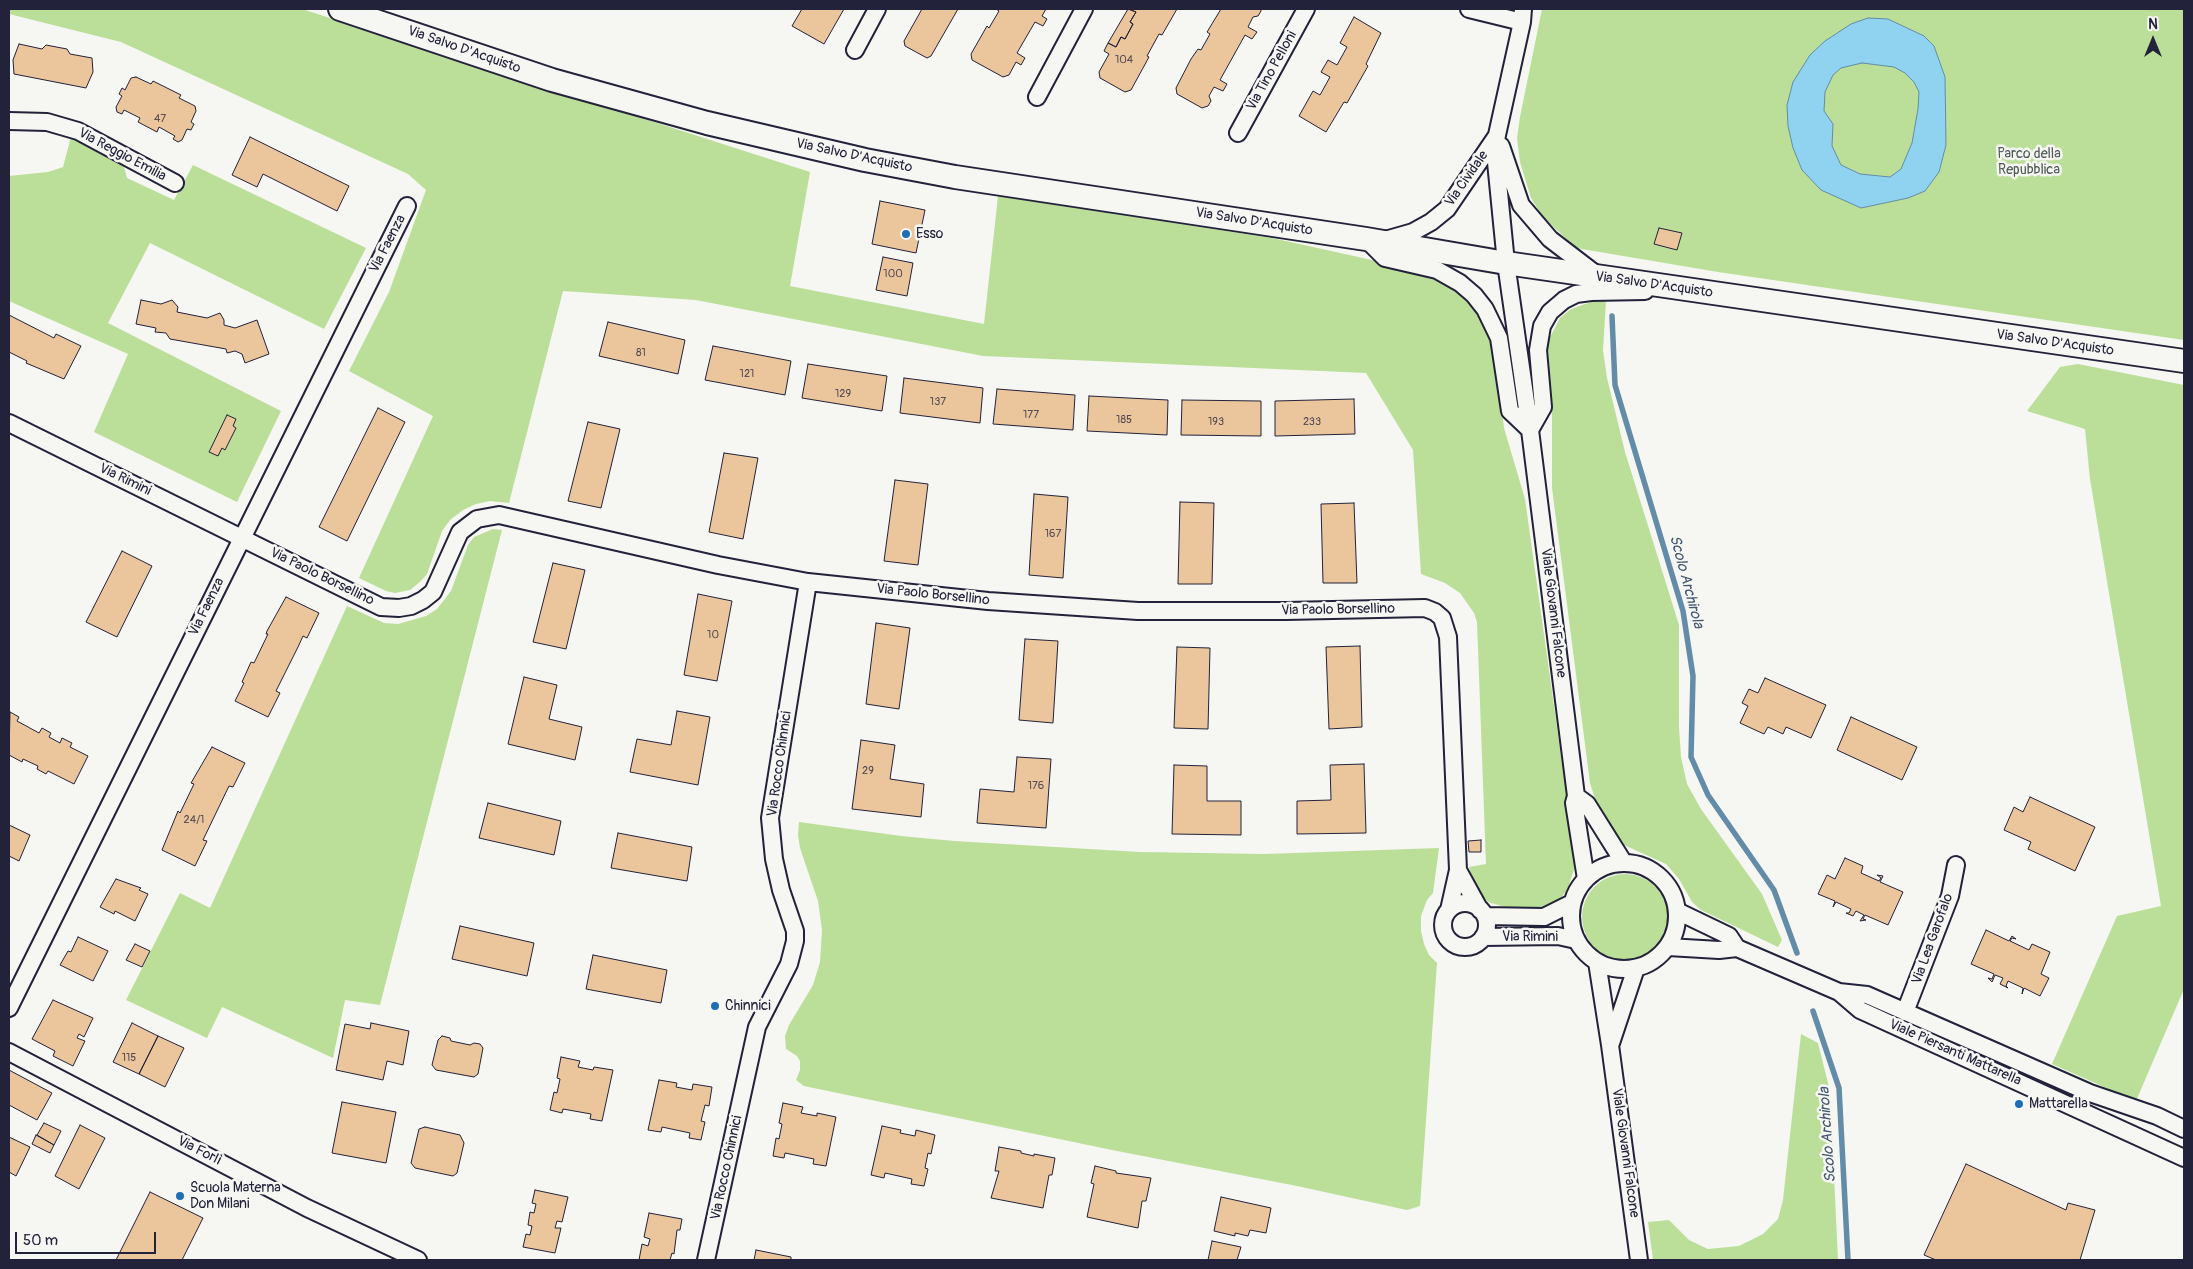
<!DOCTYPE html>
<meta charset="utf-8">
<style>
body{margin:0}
#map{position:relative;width:2193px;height:1269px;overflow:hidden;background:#f6f6f2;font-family:Pangolin,sans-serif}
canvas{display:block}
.frame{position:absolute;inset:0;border:10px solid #22223b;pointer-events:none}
.north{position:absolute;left:2128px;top:15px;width:50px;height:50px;-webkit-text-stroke:4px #f6f6f2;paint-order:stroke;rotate:0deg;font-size:14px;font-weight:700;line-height:20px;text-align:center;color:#22223b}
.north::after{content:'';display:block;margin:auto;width:18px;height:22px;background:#22223b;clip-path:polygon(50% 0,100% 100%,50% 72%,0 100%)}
.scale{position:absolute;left:15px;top:1232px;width:141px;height:22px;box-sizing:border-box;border:2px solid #22223b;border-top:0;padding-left:6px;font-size:15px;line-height:18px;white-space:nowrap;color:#22223b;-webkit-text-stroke:4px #f6f6f2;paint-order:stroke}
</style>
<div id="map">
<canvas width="2193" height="1269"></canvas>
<div class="frame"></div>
<div class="north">N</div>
<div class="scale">50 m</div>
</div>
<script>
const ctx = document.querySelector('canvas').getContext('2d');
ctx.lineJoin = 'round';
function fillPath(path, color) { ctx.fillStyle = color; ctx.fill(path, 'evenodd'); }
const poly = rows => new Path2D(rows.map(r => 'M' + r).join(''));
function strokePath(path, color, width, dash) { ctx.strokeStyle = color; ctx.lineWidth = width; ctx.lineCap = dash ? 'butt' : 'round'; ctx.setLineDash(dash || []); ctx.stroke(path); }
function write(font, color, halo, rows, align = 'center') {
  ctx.font = font + ' Pangolin,sans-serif'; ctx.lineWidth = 5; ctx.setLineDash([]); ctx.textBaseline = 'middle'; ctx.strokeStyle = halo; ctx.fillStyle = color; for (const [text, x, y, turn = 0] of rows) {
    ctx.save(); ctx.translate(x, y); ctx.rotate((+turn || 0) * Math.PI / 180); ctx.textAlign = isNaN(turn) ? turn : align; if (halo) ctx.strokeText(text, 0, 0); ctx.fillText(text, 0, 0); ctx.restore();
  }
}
fillPath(poly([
 [9,9,302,9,810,172,790,286,984,324,998,196,1272,238,1413,269,1433,277,1455,289,1471,304,1486,323,1493,342,1504,428,1525,499,1576,863,1568,888,1561,898,1546,908,1509,908,1488,902,1477,891,1474,884,1469,867,1486,864,1477,622,1474,613,1460,593,1445,583,1421,574,1413,450,1366,373,983,356,696,300,563,291,509,503,490,501,476,504,463,510,450,520,442,531,427,574,421,581,410,590,395,593,386,591,359,578,433,416,349,371,389,292,426,190,408,174,121,42,9,14],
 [1542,9,2184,9,2184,340,1718,272,1576,248,1543,217,1531,198,1520,162,1517,138,1520,117],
 [71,137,123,163,127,178,174,200,193,165,366,248,324,329,150,243,108,323,281,411,237,502,94,432,128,354,9,301,9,176,48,172,63,167],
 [1594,301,1606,301,1603,350,1607,378,1625,452,1679,625,1679,727,1681,757,1687,784,1701,809,1762,894,1782,940,1778,947,1701,910,1692,902,1679,879,1666,864,1624,845,1614,835,1599,811,1590,783,1552,488,1552,416,1545,367,1545,347,1560,318,1571,309],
 [2078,364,2184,385,2184,989,2136,1101,2052,1064,2117,916,2161,906,2090,479,2085,429,2027,411,2060,367],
 [493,529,502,530,380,1005,345,1000,333,1058,222,1007,207,1038,126,1000,180,893,210,908,347,606,384,623,398,624,426,616,437,609,451,591,468,545,474,537],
 [799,822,901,836,954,841,1140,852,1265,854,1439,848,1433,893,1427,900,1421,916,1421,931,1424,944,1429,955,1437,963,1420,1206,1407,1210,1297,1186,1112,1150,804,1086,796,1080,800,1070,800,1061,797,1056,786,1049,785,1036,789,1025,813,985,820,962,822,930,818,901,800,848,798,835],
 '1582 917a43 43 0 1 1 86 0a43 43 0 1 1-86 0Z',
 [1801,1034,1818,1043,1830,1091,1838,1260,1653,1260,1648,1222,1669,1220,1689,1240,1708,1249,1739,1246,1763,1234,1778,1219,1783,1200]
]), '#bbdf99');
const water = poly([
 [1868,18,1888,19,1924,36,1934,46,1945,77,1946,145,1939,172,1925,191,1908,198,1861,208,1821,190,1802,170,1793,148,1788,126,1787,105,1793,82,1810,55,1825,41,1851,24,1868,18],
 [1862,63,1894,67,1905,73,1914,82,1919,92,1918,109,1912,143,1901,169,1890,177,1860,174,1841,165,1832,146,1833,124,1824,111,1825,92,1833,75,1841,68,1862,63]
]);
fillPath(water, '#8fd3f0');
strokePath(water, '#638ca8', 1);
strokePath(poly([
 [1612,316,1615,385,1683,611,1693,676,1691,757,1708,795,1774,890,1797,953],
 [1813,1011,1839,1088,1848,1260]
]), '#638ca8', 5.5);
const building = poly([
 [802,9,844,9,824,44,792,26,802,9],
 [922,9,958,9,931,56,927,58,905,46,904,41,922,9],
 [996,9,1046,9,1042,16,1047,19,1043,26,1035,22,1017,53,1025,58,1021,65,1016,62,1009,75,1003,77,972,60,971,54,987,26,989,28,999,11,996,9],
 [1128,9,1136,12,1130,22,1133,24,1125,39,1121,37,1116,47,1108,43,1128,9],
 [1129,9,1177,9,1162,35,1159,34,1147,56,1149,57,1131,90,1125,92,1100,78,1099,72,1109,54,1104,51,1108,43,1116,47,1121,37,1125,39,1133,24,1130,22,1136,12,1129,9],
 [1221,9,1261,9,1261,11,1258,16,1253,17,1248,27,1257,32,1252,39,1245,35,1220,80,1227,84,1223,91,1214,87,1209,96,1211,101,1208,106,1202,108,1177,94,1176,88,1191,59,1198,49,1201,50,1210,34,1207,32,1221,9],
 [1354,17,1381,33,1366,64,1368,66,1347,103,1344,102,1326,132,1299,116,1313,91,1320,95,1330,77,1321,72,1328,60,1337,65,1347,47,1340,43,1354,17],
 [19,44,42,49,46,45,67,49,70,54,92,58,93,72,86,88,14,74,13,60,19,44],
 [136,77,151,84,153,81,181,95,179,98,195,106,196,111,191,122,194,124,191,130,187,129,182,140,178,142,173,139,175,136,159,127,157,132,138,122,140,118,124,110,122,114,117,112,116,107,122,96,119,94,122,88,125,90,131,78,136,77],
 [250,137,349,186,337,211,263,174,257,187,232,175,250,137],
 [880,201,925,210,916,253,872,244,880,201],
 [1659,228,1682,233,1677,250,1654,244,1659,228],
 [883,257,913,263,907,296,876,290,883,257],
 [141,300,161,304,172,300,178,307,177,312,207,318,220,313,224,320,224,325,235,328,257,320,269,354,245,363,242,354,235,351,227,353,226,349,170,339,166,333,155,332,156,328,136,324,141,300],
 [9,315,54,338,56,334,81,346,64,379,26,363,27,361,9,352,9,315],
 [608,322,685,340,678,374,599,356,608,322],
 [713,346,791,361,785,395,705,380,713,346],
 [808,364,887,376,882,411,802,398,808,364],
 [904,378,983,388,980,423,900,413,904,378],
 [997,389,1075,395,1073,430,993,424,997,389],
 [1089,396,1168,400,1167,435,1087,431,1089,396],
 [1354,399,1355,434,1275,436,1275,401,1354,399],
 [1182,400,1261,401,1261,436,1181,435,1182,400],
 [378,408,405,422,347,541,319,527,378,408],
 [227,415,236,419,233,426,236,428,225,450,222,448,218,456,209,452,227,415],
 [588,422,620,429,601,508,568,501,588,422],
 [724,453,758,458,743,539,709,532,724,453],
 [895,480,928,484,918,565,884,561,895,480],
 [1034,494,1068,497,1063,578,1029,575,1034,494],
 [1180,502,1214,503,1212,584,1178,584,1180,502],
 [1354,503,1357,583,1323,583,1321,504,1354,503],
 [122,551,152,566,117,637,86,622,122,551],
 [553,563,585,570,566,649,533,642,553,563],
 [698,594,732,601,717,681,684,675,698,594],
 [286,597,319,613,307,638,303,636,298,647,276,691,280,693,268,717,235,701,244,683,242,682,251,662,254,663,268,634,266,634,267,631,286,597],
 [876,623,910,628,899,709,866,704,876,623],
 [1025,639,1058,641,1053,723,1019,720,1025,639],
 [1360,646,1362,727,1329,729,1326,647,1360,646],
 [1177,647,1210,648,1208,729,1174,728,1177,647],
 [524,677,557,685,549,719,582,727,575,760,508,744,524,677],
 [1765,678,1826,705,1811,738,1786,727,1783,734,1768,727,1764,734,1740,723,1748,706,1742,703,1749,689,1758,693,1765,678],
 [677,711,710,717,698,785,630,772,637,739,671,745,677,711],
 [10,712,19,717,17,721,39,733,42,728,51,733,49,737,60,743,62,738,72,743,70,747,88,756,74,784,48,771,46,774,37,769,38,766,23,759,22,762,9,755,10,712],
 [1851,717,1917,747,1902,780,1837,750,1851,717],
 [861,740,895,745,890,779,924,784,921,817,852,809,861,740],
 [212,747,245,763,233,787,229,786,203,840,207,841,195,866,162,850,178,811,180,813,194,784,191,783,212,747],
 [1017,757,1051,759,1046,828,977,823,980,789,1014,792,1017,757],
 [1364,764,1366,833,1297,834,1297,801,1331,800,1330,765,1364,764],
 [1174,765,1207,766,1207,801,1241,801,1241,835,1172,834,1174,765],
 [2030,797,2095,827,2075,871,2028,849,2031,842,2004,830,2014,807,2023,812,2030,797],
 [488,803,561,821,554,855,479,838,488,803],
 [9,825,30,835,19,861,9,856,9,825],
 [618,833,692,847,687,881,611,868,618,833],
 [1481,840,1481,852,1469,852,1468,841,1481,840],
 [1845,858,1863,866,1861,873,1879,881,1881,878,1877,875,1883,876,1880,882,1903,892,1888,925,1865,915,1863,919,1866,920,1860,921,1864,915,1856,911,1853,916,1846,913,1849,913,1851,909,1836,902,1833,907,1835,901,1818,894,1827,875,1835,879,1845,858],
 [116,879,141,888,139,890,148,894,135,921,115,911,114,914,100,907,116,879],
 [460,926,534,943,527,976,452,959,460,926],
 [1986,930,2009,941,2012,936,2016,939,2012,938,2010,941,2029,950,2032,944,2050,952,2041,974,2049,978,2040,996,2024,988,2022,994,2023,988,2008,981,2006,986,2008,988,2000,984,2003,978,1995,975,1992,982,1988,978,1992,979,1994,974,1971,964,1986,930],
 [78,937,108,951,93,981,60,965,68,951,71,952,78,937],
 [135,944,150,951,142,967,126,960,135,944],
 [593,955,667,970,661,1003,586,989,593,955],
 [53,1000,93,1018,84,1037,79,1034,77,1038,85,1041,73,1066,53,1056,55,1051,32,1039,53,1000],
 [132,1023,158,1036,139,1074,113,1062,132,1023],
 [371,1023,409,1031,403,1065,387,1061,383,1080,336,1070,345,1024,370,1029,371,1023],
 [158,1036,184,1048,165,1087,139,1074,158,1036],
 [442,1036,450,1038,451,1041,470,1045,474,1043,480,1044,483,1048,478,1074,474,1077,436,1070,432,1065,438,1040,442,1036],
 [561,1057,580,1061,578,1067,593,1070,594,1067,613,1070,602,1121,590,1119,591,1114,563,1109,562,1113,550,1110,554,1092,557,1093,560,1079,557,1078,561,1057],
 [9,1070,52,1093,37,1120,9,1105,9,1070],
 [659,1080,677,1083,676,1087,692,1090,693,1084,712,1087,709,1106,705,1105,701,1121,705,1122,701,1140,689,1138,690,1133,662,1127,661,1132,648,1130,659,1080],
 [342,1102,396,1112,386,1163,332,1153,342,1102],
 [783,1103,803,1107,801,1113,817,1116,817,1113,836,1117,826,1166,813,1164,814,1159,785,1153,784,1158,773,1156,776,1138,779,1139,782,1124,779,1123,783,1103],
 [44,1123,61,1131,54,1145,37,1135,44,1123],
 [80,1125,105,1138,79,1189,55,1176,80,1125],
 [882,1126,901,1130,900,1133,915,1136,916,1130,935,1135,931,1154,928,1153,925,1168,928,1169,924,1186,911,1184,912,1179,885,1173,884,1178,871,1175,882,1126],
 [425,1127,460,1135,464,1143,457,1173,453,1176,415,1168,411,1163,419,1129,425,1127],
 [36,1135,54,1145,50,1153,32,1144,36,1135],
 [9,1137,30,1147,16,1176,9,1172,9,1137],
 [999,1147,1021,1151,1021,1153,1034,1156,1034,1154,1055,1158,1052,1175,1049,1175,1043,1208,991,1198,999,1171,995,1171,999,1147],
 [1966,1164,2066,1210,2068,1203,2095,1210,2080,1260,1936,1260,1924,1255,1966,1164],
 [1095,1166,1116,1171,1116,1173,1151,1178,1146,1201,1142,1201,1138,1228,1087,1217,1094,1184,1091,1183,1095,1166],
 [535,1190,568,1197,562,1222,557,1221,555,1228,561,1228,555,1253,523,1247,526,1234,530,1235,532,1226,528,1225,530,1212,534,1213,536,1204,532,1203,535,1190],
 [150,1192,203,1218,182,1260,116,1260,150,1192],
 [1221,1197,1271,1208,1266,1233,1250,1230,1248,1236,1235,1233,1235,1236,1214,1231,1221,1197],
 [649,1213,682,1219,680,1230,677,1230,674,1254,672,1253,670,1260,639,1260,642,1244,648,1246,650,1239,644,1237,649,1213],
 [1212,1241,1241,1247,1237,1260,1208,1260,1212,1241],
 [756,1250,791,1257,791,1260,754,1260,756,1250]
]);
fillPath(building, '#ebc59b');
strokePath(building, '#22223b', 1);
const street = poly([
 [1469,9,1522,22],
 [1523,9,1522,22,1497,135,1495,152,1506,263,1530,430,1576,796,1574,803,1586,879],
 [855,50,877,9],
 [1037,97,1084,9],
 [9,121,47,122,78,131,175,183],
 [1238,133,1306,9],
 [1501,146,1521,205,1550,239,1597,275],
 [1366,239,1385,258,1437,270,1460,283,1474,295,1485,309,1499,338,1510,411,1530,430],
 [1385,240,1413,232,1431,222,1447,209,1496,137],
 [9,423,381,607,399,608,411,606,423,600,433,592,460,532,477,519,499,515,718,565,808,582,988,601,1138,611,1286,611,1425,608,1435,612,1442,618,1448,637,1458,870],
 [1530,430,1543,407,1538,350,1542,326,1550,312,1564,300,1576,294,1591,292,1645,291],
 [1576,796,1587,804,1624,863],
 '1571 916a53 53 0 1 1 106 0a53 53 0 1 1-106 0Z',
 '1443 925a22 22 0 1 1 44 0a22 22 0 1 1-44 0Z',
 [1449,910,1458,870,1480,910],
 [1677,911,1729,936,1737,948],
 [1485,916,1544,917,1572,903],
 [1483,937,1558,936,1576,940],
 [1668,947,1719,950,1737,948,1839,992,1867,995,2090,1093,2157,1116,2184,1129],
 [1597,962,1610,1045,1639,1260],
 [1839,992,1860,1010,2184,1158],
 [9,1008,407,206],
 [1905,1012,1950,896,1956,865],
 [1611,1043,1636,968],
 [9,1052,307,1208,418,1260],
 [706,1260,757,1027,789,964,795,941,795,931,781,890,774,859,770,818,808,582]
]);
const secondary = poly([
 [340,9,552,80,707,123,865,160,955,177,1366,239,1506,263,2184,361]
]);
strokePath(street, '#22223b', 20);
strokePath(secondary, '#22223b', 26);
strokePath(street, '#f6f6f2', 16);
strokePath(secondary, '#f6f6f2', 22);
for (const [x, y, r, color] of [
 [906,234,5,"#1f6fb2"],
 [715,1006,5,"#1f6fb2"],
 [2019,1104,5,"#1f6fb2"],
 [180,1196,5,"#1f6fb2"]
]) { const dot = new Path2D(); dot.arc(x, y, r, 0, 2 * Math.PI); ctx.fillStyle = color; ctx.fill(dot); strokePath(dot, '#f6f6f2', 2); }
write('11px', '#544b53', null, [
 ["104",1124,60],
 ["47",160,119],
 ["100",893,274],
 ["81",641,353],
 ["121",747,374],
 ["129",843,394],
 ["137",938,402],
 ["177",1031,415],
 ["185",1124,420],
 ["193",1216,422],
 ["233",1312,422],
 ["167",1053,534],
 ["10",713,635],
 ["29",868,771],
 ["176",1036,786],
 ["24/1",194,820],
 ["115",129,1058]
]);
write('14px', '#22223b', '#f6f6f2', [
 ["Via Salvo D'Acquisto",464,50,19],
 ["Via Tino Pelloni",1272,71,-61],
 ["Via Reggio Emilia",122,155,28],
 ["Via Salvo D'Acquisto",854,156,12],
 ["Via Cividale",1467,179,-55],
 ["Via Salvo D'Acquisto",1254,222,9],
 ["Via Faenza",388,244,-63],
 ["Via Salvo D'Acquisto",1654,285,8],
 ["Via Salvo D'Acquisto",2055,343,8],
 ["Via Rimini",125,480,26],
 ["Via Paolo Borsellino",322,577,26],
 ["Via Paolo Borsellino",933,595,6],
 ["Via Faenza",207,607,-64],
 ["Via Paolo Borsellino",1338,610,-1],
 ["Viale Giovanni Falcone",1553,613,83],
 ["Via Rocco Chinnici",780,764,-82],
 ["Via Rimini",1530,937],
 ["Via Lea Garofalo",1933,939,-70],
 ["Viale Piersanti Mattarella",1955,1053,24],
 ["Via Forlì",199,1151,27],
 ["Viale Giovanni Falcone",1625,1153,82],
 ["Via Rocco Chinnici",727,1168,-78]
]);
write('14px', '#505b57', '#f6f6f2', [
 ["Parco della",2029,154],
 ["Repubblica",2029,170]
]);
write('14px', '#22223b', '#f6f6f2', [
 ["Esso",916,234],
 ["Chinnici",725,1006],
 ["Mattarella",2029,1104],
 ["Scuola Materna",190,1188],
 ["Don Milani",190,1204]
], 'left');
write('italic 15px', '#435771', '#f6f6f2', [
 ["Scolo Archirola",1686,582,75],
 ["Scolo Archirola",1828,1135,-94]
]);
</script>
